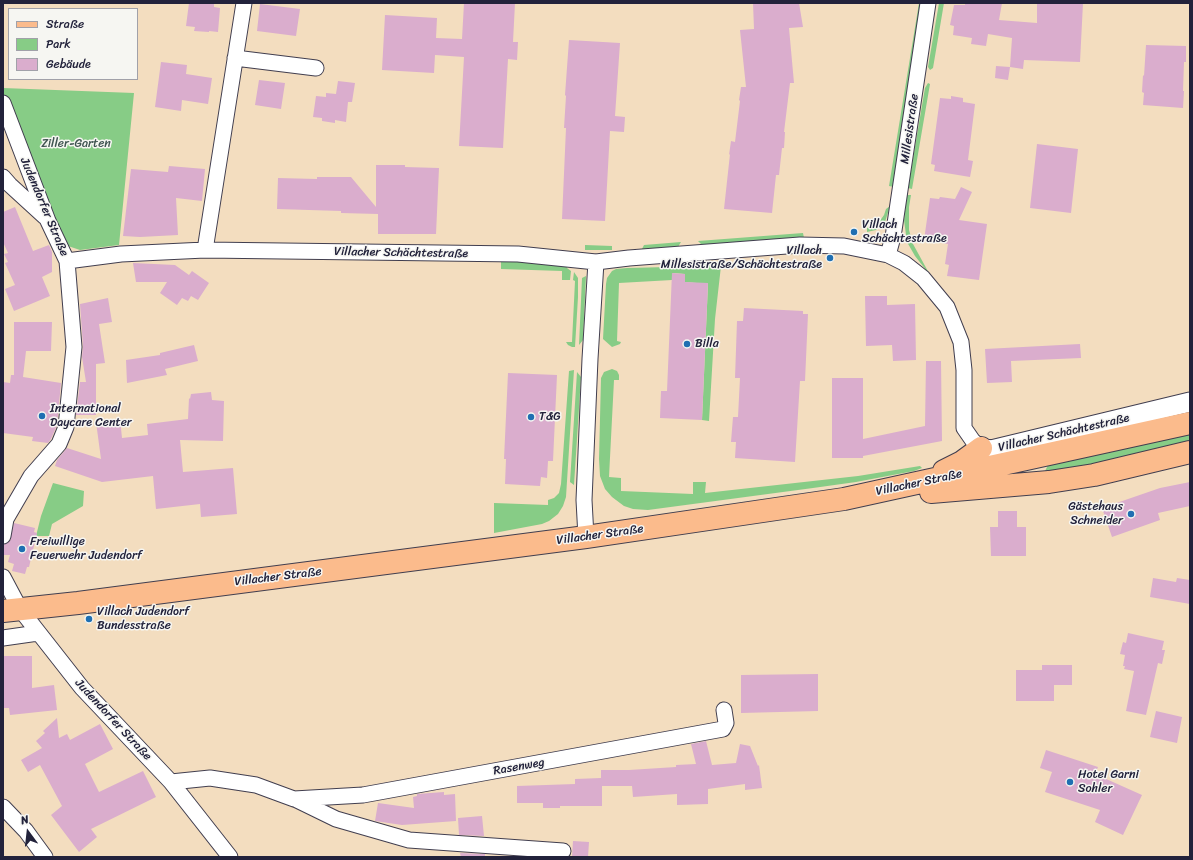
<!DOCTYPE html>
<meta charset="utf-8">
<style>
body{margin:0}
#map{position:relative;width:1193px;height:860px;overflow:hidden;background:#f3ddbf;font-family:Sriracha,sans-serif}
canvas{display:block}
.frame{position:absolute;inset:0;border:4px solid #22223b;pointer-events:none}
.legend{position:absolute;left:8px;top:8px;width:130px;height:72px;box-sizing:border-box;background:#f6f6f2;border:1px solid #a1a1a9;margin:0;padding:5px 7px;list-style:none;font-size:12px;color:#22223b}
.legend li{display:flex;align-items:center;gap:8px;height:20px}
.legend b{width:20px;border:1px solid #a1a1a9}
.north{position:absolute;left:8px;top:812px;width:40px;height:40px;-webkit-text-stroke:3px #f6f6f2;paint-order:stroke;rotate:345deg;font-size:11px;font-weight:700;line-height:16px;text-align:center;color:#22223b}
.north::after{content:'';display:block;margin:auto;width:14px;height:18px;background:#22223b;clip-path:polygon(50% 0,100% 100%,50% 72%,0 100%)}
</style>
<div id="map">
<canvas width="1193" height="860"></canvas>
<div class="frame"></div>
<ul class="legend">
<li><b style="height:5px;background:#fbbb8c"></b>Straße</li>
<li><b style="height:11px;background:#87cc86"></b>Park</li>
<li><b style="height:11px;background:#daadcd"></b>Gebäude</li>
</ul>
<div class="north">N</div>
</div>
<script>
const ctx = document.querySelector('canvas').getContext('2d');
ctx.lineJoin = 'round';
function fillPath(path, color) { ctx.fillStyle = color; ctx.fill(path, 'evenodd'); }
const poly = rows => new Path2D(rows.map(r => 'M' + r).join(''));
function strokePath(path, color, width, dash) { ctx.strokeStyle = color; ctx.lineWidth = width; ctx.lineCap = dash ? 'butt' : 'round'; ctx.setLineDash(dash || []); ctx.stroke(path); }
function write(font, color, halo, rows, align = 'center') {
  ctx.font = font + ' Sriracha,sans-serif'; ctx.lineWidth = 3; ctx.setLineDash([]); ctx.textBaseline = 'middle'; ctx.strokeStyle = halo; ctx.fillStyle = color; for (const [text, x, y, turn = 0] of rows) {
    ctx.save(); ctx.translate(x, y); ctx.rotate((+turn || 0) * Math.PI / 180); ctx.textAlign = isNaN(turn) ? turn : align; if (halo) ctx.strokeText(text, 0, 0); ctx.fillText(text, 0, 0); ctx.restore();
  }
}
fillPath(poly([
 [919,3,924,3,894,187,889,186],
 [939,3,944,3,933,68,930,70,928,67],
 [928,83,930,84,912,189,908,188,925,88],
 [3,88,134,93,119,245,80,250,59,243,3,103],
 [907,195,911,195,909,207,909,230,913,244,930,275,915,256,907,242,904,220],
 [890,206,885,222,876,230,867,232,867,228,877,225,884,215,886,209],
 [803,233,804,238,707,245,702,245,698,241],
 [681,242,678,247,675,248,642,249,644,245],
 [585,245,612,246,612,250,585,250],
 [501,259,566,264,567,268,571,271,570,280,562,280,562,271,501,269],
 [718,262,720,263,721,266,715,319,709,421,702,420,708,284,685,282,685,274,673,273,672,280,619,283,617,341,621,342,620,344,612,347,603,339,606,284,607,278,612,271,616,269,627,268,668,267],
 [574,272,578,278,578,297,575,347,572,347,568,345,566,342,572,342,575,281,573,280],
 [586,276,583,340,579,345,582,278],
 [612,369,617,371,619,375,619,380,614,380,609,477,621,478,621,491,693,494,693,482,706,482,705,493,858,476,920,466,922,468,914,471,856,482,813,488,648,510,633,509,624,506,612,497,605,489,600,476,599,459,601,378,604,372],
 [574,370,566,497,563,506,558,514,549,521,542,524,494,533,494,503,548,505,548,500,554,498,559,493,561,484,569,371],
 [577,372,581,377,574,485,570,482],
 [1190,434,1190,446,1049,476,1045,471,1048,465],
 [53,483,84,491,83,506,52,524,49,536,36,536,41,516]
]), '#87cc86');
fillPath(poly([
 [189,3,214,3,214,7,220,8,218,32,209,31,209,32,194,31,195,27,186,26],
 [464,3,515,3,513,42,518,42,517,60,508,59,503,148,459,146,464,57,435,55,434,73,382,70,385,15,437,18,436,38,462,39],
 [753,3,799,3,803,27,789,28,794,83,790,83,784,132,785,132,784,148,782,148,779,175,776,175,772,213,724,209,730,154,729,155,731,141,735,142,740,101,739,100,741,87,746,87,740,30,754,29],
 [965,3,1002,3,999,20,1037,23,1037,3,1083,3,1080,62,1024,60,1023,69,1010,67,1012,38,988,34,986,46,971,44,972,38,953,35,954,26,950,25,954,5,965,5],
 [260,4,300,9,296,36,257,31],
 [569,40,620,43,615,116,625,117,624,132,610,131,605,221,562,219,566,128,564,128,566,96,565,95],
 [1146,45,1186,46,1186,62,1184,62,1183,91,1184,91,1183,108,1143,105,1144,93,1142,92,1143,75,1144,76],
 [161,62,187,65,186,74,212,78,208,104,182,100,181,111,155,107],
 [996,66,1010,67,1008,80,995,78],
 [259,80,285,83,281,109,255,105],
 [338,81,355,83,352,102,348,102,346,122,335,120,335,123,322,121,322,118,313,117,316,96,326,97,326,93,336,94],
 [951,96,963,98,963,102,975,104,968,160,973,161,970,177,934,171,935,165,931,164,940,98,951,99],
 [1037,144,1078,149,1071,213,1030,208],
 [376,165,405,165,405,167,439,168,436,234,378,234,378,214,341,213,341,211,277,209,278,178,317,179,317,177,351,177,376,207],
 [169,166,205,169,202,201,176,198,178,235,140,237,123,236,131,169,168,172],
 [961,187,972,192,959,220,987,224,979,280,947,276,949,265,945,264,948,244,924,240,930,198,939,199,940,197,955,199],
 [15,207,33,251,49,245,52,252,52,272,42,277,50,296,14,311,5,289,15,285,5,263,8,262,4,254,8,253,3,242,3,212],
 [133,263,175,265,189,275,192,271,209,283,198,300,191,296,188,301,182,298,177,305,160,293,167,282,136,282],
 [672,273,685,274,685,282,708,283,702,420,660,418,661,391,667,391],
 [865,296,887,296,887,305,915,304,916,360,893,361,892,345,866,346],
 [108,298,112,322,99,324,105,363,96,364,96,415,76,415,80,382,86,382,82,357,83,346,80,304],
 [744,308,803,311,803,314,808,314,805,381,800,381,795,462,735,458,736,442,731,442,733,417,738,417,740,378,735,378,737,321,743,321],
 [14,322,52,322,51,351,26,351,23,377,61,383,57,425,51,439,48,443,32,441,33,437,3,433,3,382,10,383,11,375,14,375],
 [1080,344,1081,358,1011,361,1012,382,987,383,985,349],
 [194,345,198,361,165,369,167,375,127,383,126,360,160,355,160,353],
 [926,361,941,361,942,441,863,456,863,458,832,458,832,378,863,378,863,439,925,426],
 [508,373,557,375,553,461,548,461,547,478,541,477,540,486,505,484,506,459,504,459],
 [211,392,212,400,224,401,223,441,180,440,183,472,233,468,237,514,201,517,200,504,156,509,153,476,102,482,55,466,57,460,67,448,101,459,96,422,120,419,122,438,148,435,147,424,188,419,189,398,190,399,191,394],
 [1190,482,1190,506,1158,513,1160,520,1112,537,1102,508,1160,488],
 [998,511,1017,511,1017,527,1026,527,1026,556,991,556,990,527,998,527],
 [14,523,35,528,34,532,37,533,29,567,27,567,25,574,12,571,14,564,8,562,10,555,3,555,3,545,10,541],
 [1153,578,1176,582,1177,578,1190,580,1190,604,1150,597],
 [1128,633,1164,641,1162,650,1165,650,1162,664,1158,663,1146,715,1126,711,1134,671,1124,669,1125,666,1123,666,1125,655,1120,654,1123,642,1126,643],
 [3,656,32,656,32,688,54,685,57,710,10,715,9,708,3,708],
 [1042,665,1072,665,1072,685,1054,685,1054,701,1016,701,1016,670,1042,670],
 [818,674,818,711,741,713,741,675],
 [1156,711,1182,717,1177,743,1150,737],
 [57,718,59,738,67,734,70,740,100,724,113,749,85,764,99,792,143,771,156,797,91,829,97,837,79,852,51,815,62,806,40,765,28,772,21,760,42,748,36,741,45,733,43,731],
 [706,741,712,765,736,763,740,744,750,746,758,766,759,765,762,788,745,790,745,784,708,789,708,804,677,805,677,794,633,797,632,786,602,786,602,806,560,806,560,808,543,808,543,803,517,803,517,786,575,784,575,779,601,778,601,770,629,770,676,767,676,765,696,764,691,744],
 [1046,750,1098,767,1095,774,1142,795,1123,835,1095,822,1100,810,1045,792,1052,772,1040,768],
 [444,792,444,795,455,794,456,821,402,825,375,821,378,803,414,808,413,797,417,796,417,794],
 [482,816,484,836,459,835,458,818],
 [573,841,589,842,588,857,572,857],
 [460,853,485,854,485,857,461,857]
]), '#daadcd');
const minor = poly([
 [235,58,316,68],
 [3,103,48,221,67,261,74,347,66,427,59,444,31,476,6,519,3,536],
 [3,177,10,185,45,217],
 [205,250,244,3],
 [888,255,893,237,928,3],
 [67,261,121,254,205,250,518,254,596,262,629,258,800,245,844,246,888,255,904,263,923,278,947,307,961,342,964,370,964,428,973,441,981,448],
 [586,537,584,500,590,359,596,262],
 [3,577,20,609,82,688,171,782,230,857],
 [3,638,38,633],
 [171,782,210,778,256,785,294,799,363,795,723,729,726,723,724,710],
 [295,799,336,819,409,840,563,851],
 [3,807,26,831,45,857]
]);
const tertiary = poly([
 [981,448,991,450,1190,402]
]);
const primary = poly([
 [944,471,962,462,981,448],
 [931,492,1049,482,1094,475,1190,452],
 [3,611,78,603,586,537,844,499,1190,423]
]);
strokePath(minor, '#413e4f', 17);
strokePath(tertiary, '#413e4f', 21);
strokePath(primary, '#413e4f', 24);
strokePath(minor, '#fff', 15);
strokePath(tertiary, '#fff', 19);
strokePath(primary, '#fbbb8c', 22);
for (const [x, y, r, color] of [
 [854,232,4,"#1f6fb2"],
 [830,258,4,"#1f6fb2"],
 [687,344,4,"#1f6fb2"],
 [42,416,4,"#1f6fb2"],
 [531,417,4,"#1f6fb2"],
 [1131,514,4,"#1f6fb2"],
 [22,549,4,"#1f6fb2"],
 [89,619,4,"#1f6fb2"],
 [1070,782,4,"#1f6fb2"]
]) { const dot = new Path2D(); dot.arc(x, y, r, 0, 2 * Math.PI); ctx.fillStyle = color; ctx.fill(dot); strokePath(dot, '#f6f6f2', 1.5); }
write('12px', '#22223b', '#f6f6f2', [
 ["Millesistraße",910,129,-82],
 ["Judendorfer Straße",44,207,67],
 ["Villacher Schächtestraße",401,253,1],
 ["Villacher Schächtestraße",1064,433,-13],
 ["Villacher Straße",919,483,-12],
 ["Villacher Straße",600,535,-8],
 ["Villacher Straße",278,577,-7],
 ["Judendorfer Straße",113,720,47],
 ["Rasenweg",519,767,-10]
]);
write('12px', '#405552', '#f6f6f2', [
 ["Ziller-Garten",76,144]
]);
write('12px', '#22223b', '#f6f6f2', [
 ["Villach",862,225],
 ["Schächtestraße",862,239],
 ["Villach",822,251,"right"],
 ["Millesistraße/Schächtestraße",822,265,"right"],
 ["Billa",695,344],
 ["International",50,409],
 ["Daycare Center",50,423],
 ["T&G",539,417],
 ["Gästehaus",1123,507,"right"],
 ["Schneider",1123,521,"right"],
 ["Freiwillige",30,542],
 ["Feuerwehr Judendorf",30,556],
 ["Villach Judendorf",97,612],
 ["Bundesstraße",97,626],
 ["Hotel Garni",1078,775],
 ["Sohler",1078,789]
], 'left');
</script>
